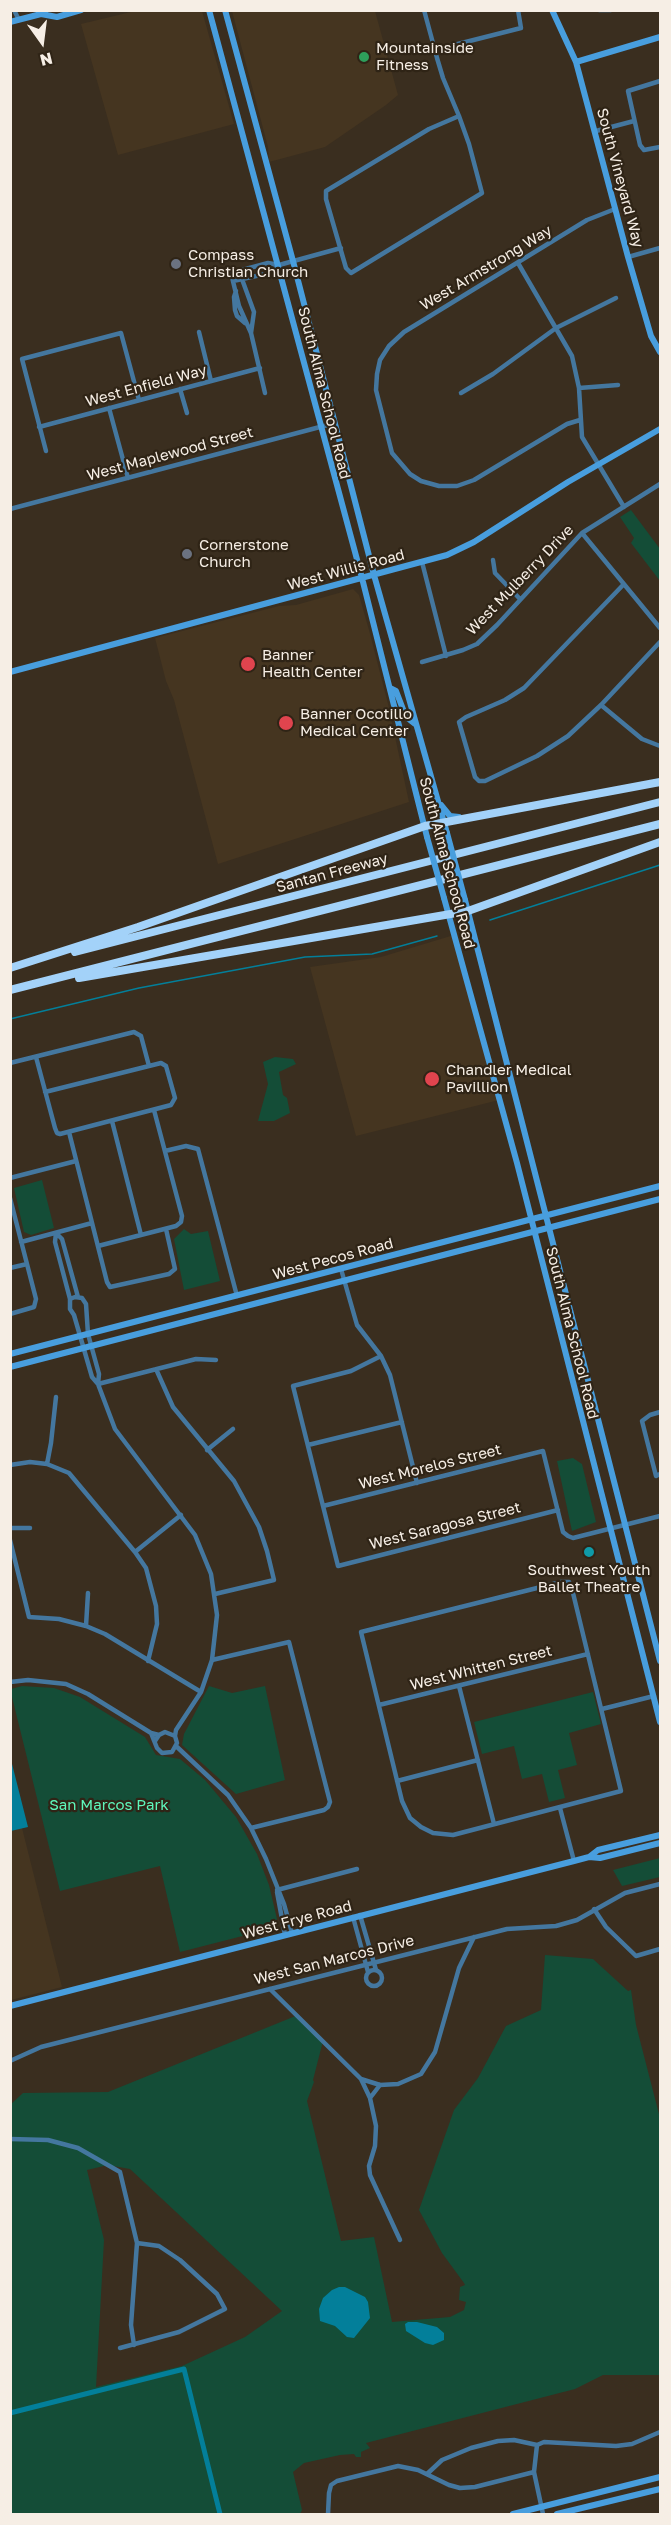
<!DOCTYPE html>
<style>
body{margin:0}
#map{position:relative;width:671px;height:2525px;overflow:hidden;background:#3a2e1f;font-family:"Golos Text",sans-serif}
canvas{display:block}
.frame{position:absolute;inset:0;border:12px solid #f6eee5;pointer-events:none}
.north{position:absolute;left:12px;top:12px;width:60px;height:60px;-webkit-text-stroke:4px #2f2416;paint-order:stroke;rotate:166deg;font-size:16px;font-weight:700;line-height:24px;text-align:center;color:#f6eee5}
.north::after{content:'';display:block;margin:auto;width:21px;height:27px;background:#f6eee5;clip-path:polygon(50% 0,100% 100%,50% 72%,0 100%)}
</style>
<div id="map">
<canvas width="671" height="2525"></canvas>
<div class="frame"></div>
<div class="north">N</div>
</div>
<script>
const ctx = document.querySelector('canvas').getContext('2d');
ctx.lineJoin = 'round';
function fillPath(path, color) { ctx.fillStyle = color; ctx.fill(path, 'evenodd'); }
const poly = rows => new Path2D(rows.map(r => 'M' + r).join(''));
function strokePath(path, color, width, dash) { ctx.strokeStyle = color; ctx.lineWidth = width; ctx.lineCap = dash ? 'butt' : 'round'; ctx.setLineDash(dash || []); ctx.stroke(path); }
function write(font, color, halo, rows, align = 'center') {
  ctx.font = font + ' "Golos Text",sans-serif'; ctx.lineWidth = 4.5; ctx.setLineDash([]); ctx.textBaseline = 'middle'; ctx.strokeStyle = halo; ctx.fillStyle = color; for (const [text, x, y, turn = 0] of rows) {
    ctx.save(); ctx.translate(x, y); ctx.rotate((+turn || 0) * Math.PI / 180); ctx.textAlign = isNaN(turn) ? turn : align; if (halo) ctx.strokeText(text, 0, 0); ctx.fillText(text, 0, 0); ctx.restore();
  }
}
fillPath(poly([
 [135,11,202,11,234,124,118,155,81,24],
 [232,11,375,11,398,95,386,105,325,147,269,162,268,147],
 [353,589,359,595,369,630,388,704,409,802,218,864,174,700,166,681,155,638,279,606,296,605],
 [454,935,499,1100,356,1136,310,967,381,957],
 [22,1828,62,1987,11,2000,11,1831]
]), '#453520');
fillPath(poly([
 [631,510,660,549,660,581,631,543,634,538,620,517],
 [275,1057,293,1059,296,1064,279,1072,283,1095,287,1098,290,1113,274,1121,258,1121,268,1084,263,1062],
 [42,1180,54,1228,31,1235,24,1232,14,1188],
 [184,1229,191,1234,208,1231,220,1281,184,1290,174,1239],
 [573,1458,582,1464,596,1522,572,1531,557,1461],
 [22,1686,54,1688,80,1697,145,1737,156,1755,180,1759,205,1780,236,1817,257,1854,269,1885,277,1919,270,1929,180,1952,160,1866,60,1891,11,1693,11,1689],
 [209,1686,232,1693,265,1686,285,1780,236,1794,182,1745,184,1734],
 [593,1692,601,1724,569,1733,577,1765,558,1770,565,1798,549,1802,542,1774,522,1779,514,1746,482,1754,474,1722],
 [660,1858,660,1877,622,1886,613,1870],
 [545,1955,593,1959,628,1991,631,1990,636,2025,660,2118,660,2375,603,2375,575,2389,366,2443,370,2448,361,2452,361,2457,356,2457,354,2454,340,2455,304,2463,293,2472,302,2510,300,2514,11,2514,10,2105,23,2093,108,2092,298,2015,323,2041,313,2080,314,2082,307,2101,341,2241,374,2237,392,2322,450,2317,464,2310,466,2302,459,2300,460,2287,465,2285,464,2283,442,2253,419,2210,454,2110,478,2078,506,2026,541,2010],
 [108,2165,130,2169,282,2311,245,2337,182,2366,96,2387,104,2240,87,2170]
]), '#144d37');
fillPath(poly([
 [10,1756,28,1827,11,1831,10,1831],
 [339,2287,345,2287,365,2297,368,2302,370,2318,354,2338,347,2337,335,2326,320,2321,319,2309,323,2298,332,2290],
 [408,2322,417,2322,437,2327,444,2333,444,2340,433,2345,425,2343,406,2331,405,2324]
]), '#037f9a');
strokePath(poly([
 [490,920,660,865],
 [10,1019,139,988,305,957,372,954,437,936]
]), '#037f9a', 1.5);
strokePath(poly([
 [10,2413,184,2369,220,2514]
]), '#037f9a', 5);
strokePath(poly([
 [14,10,19,20],
 [424,10,437,58,443,78,459,116,469,144,482,193,351,273,346,268,326,199,326,191,429,129,459,116],
 [599,10,611,10],
 [434,50,521,28,518,10],
 [660,81,628,91,640,145,644,150,660,147],
 [596,131,634,121],
 [628,257,660,248],
 [518,263,572,356,579,388,582,437,624,507],
 [239,271,254,312,251,333],
 [233,281,270,273,279,265,341,248],
 [236,291,234,297,235,310,237,316,245,323],
 [199,332,211,381],
 [579,388,618,385],
 [180,389,187,413],
 [265,393,251,333,239,306,231,273,268,263,279,265],
 [461,393,493,374,556,328,616,298],
 [109,408,128,478],
 [580,420,567,424,474,480,457,486,439,486,421,481,410,474,392,453,376,390,377,374,380,360,389,346,404,332,587,220,615,209],
 [39,427,260,368],
 [46,451,22,359,121,333,139,400],
 [10,509,335,423],
 [582,533,660,628],
 [493,560,495,573,520,599],
 [422,562,446,656],
 [623,585,524,688,505,700,466,717,459,722,475,777,479,781,485,781,537,756,568,736,601,705,660,642],
 [422,662,463,650,477,644,497,625,582,533,660,484],
 [601,705,642,739,660,746],
 [36,1057,55,1128,57,1133,60,1134,171,1105,175,1098,166,1066,161,1063,45,1092],
 [10,1063,134,1032,141,1036,149,1066],
 [112,1121,141,1235],
 [69,1132,107,1282,110,1287,169,1274,175,1269,166,1229],
 [165,1151,186,1146,198,1149,237,1296],
 [10,1178,76,1161],
 [10,1198,36,1299,34,1307,10,1314],
 [56,1233,55,1242,70,1299],
 [56,1233,62,1239,78,1297],
 [21,1242,92,1223],
 [98,1246,176,1226,181,1222,182,1216,154,1110],
 [10,1268,27,1264],
 [341,1269,357,1325,381,1356,390,1375,417,1483],
 [381,1356,351,1371,293,1386,338,1566,558,1510],
 [156,1369,173,1407,234,1481,259,1527,267,1551,274,1580,215,1594],
 [98,1384,99,1374,88,1334,86,1304,82,1298,75,1297,70,1299,70,1309,74,1315,92,1377,98,1384,115,1429,195,1535,211,1574,217,1615,212,1660,201,1692,176,1730,175,1736],
 [98,1384,196,1359,216,1360],
 [660,1412,650,1415,642,1421,656,1476,660,1474],
 [308,1445,402,1422],
 [207,1450,233,1429],
 [47,1464,51,1443,56,1397],
 [10,1465,30,1462,47,1464,69,1473,135,1552,146,1568,156,1606,157,1624,148,1661],
 [323,1506,543,1451,563,1532,568,1536,573,1538,660,1516],
 [10,1528,30,1528],
 [10,1540,29,1617,59,1619,86,1626,105,1634,201,1692],
 [135,1552,181,1515],
 [561,1582,569,1582,573,1593,621,1791,453,1835,433,1833,421,1827,410,1818,402,1801,361,1632,561,1582],
 [86,1626,88,1593],
 [212,1660,289,1642,330,1802,328,1807,324,1810,251,1828],
 [10,1682,28,1680,66,1684,88,1694,151,1733,159,1735],
 [459,1686,494,1824],
 [379,1705,588,1654],
 [602,1709,654,1696],
 [151,1733,157,1748,162,1753,172,1752,177,1743,175,1736,165,1732,159,1735,155,1741],
 [176,1746,228,1795,251,1828,266,1859,284,1904,292,1933],
 [397,1781,478,1760],
 [560,1808,574,1861],
 [277,1890,357,1869],
 [277,1892,285,1935],
 [594,1909,606,1927,636,1956,660,1949],
 [360,1915,376,1970],
 [353,1917,368,1972],
 '366 1978a8 8 0 1 1 16 0a8 8 0 1 1-16 0Z',
 [270,1989,361,2079,380,2085,398,2084,421,2074,435,2052,459,1968,474,1937],
 [10,2061,41,2047,507,1929,556,1926,577,1920,625,1893,660,1884],
 [361,2079,370,2098,376,2126,375,2146,369,2166,370,2175,400,2240],
 [370,2098,380,2085],
 [10,2139,48,2140,78,2148,120,2172,137,2243,131,2325,134,2345],
 [120,2348,179,2332,225,2309,217,2294,180,2260,159,2246,137,2243],
 [537,2445,534,2472,543,2514],
 [427,2474,442,2460,471,2448,498,2441,514,2440,537,2445,544,2442,616,2446,632,2444,660,2432],
 [328,2514,329,2493,331,2485,337,2481,398,2466,418,2470,449,2485,460,2488,475,2487,534,2472]
]), '#44779f', 4.5);
strokePath(poly([
 [209,10,362,578,427,837],
 [225,10,293,261,374,575,447,833],
 [552,10,576,62,628,257,651,336,660,352],
 [41,14,57,17,81,10],
 [10,22,41,14,46,10],
 [576,62,660,37],
 [10,672,447,555,474,542,568,482,660,429],
 [390,688,396,691,406,717,415,724],
 [441,805,450,816,459,817],
 [444,898,517,1163,660,1722],
 [465,900,660,1661],
 [10,1354,660,1186],
 [10,1367,660,1199],
 [589,1857,600,1858,660,1843],
 [10,2006,574,1861,589,1857,598,1850,660,1835],
 [513,2514,660,2477],
 [557,2514,660,2489]
]), '#489ede', 6);
strokePath(poly([
 [75,952,660,802],
 [10,968,138,927,425,826,660,782],
 [79,978,468,911,660,842],
 [10,990,660,824]
]), '#a3d2f9', 8);
strokePath(poly([
 [447,833,465,900],
 [427,837,444,898]
]), '#489ede', 6);
for (const [x, y, r, color] of [
 [364,57,6,"#2e9e5b"],
 [176,264,6,"#6b7280"],
 [187,554,6,"#6b7280"],
 [248,664,8,"#e0444e"],
 [286,723,8,"#e0444e"],
 [432,1079,8,"#e0444e"],
 [589,1552,6,"#0f9aa8"]
]) { const dot = new Path2D(); dot.arc(x, y, r, 0, 2 * Math.PI); ctx.fillStyle = color; ctx.fill(dot); strokePath(dot, '#2f2416', 2); }
write('15px', '#f6eee5', '#2f2416', [
 ["Mountainside",376,48],
 ["Fitness",376,65],
 ["Compass",188,255],
 ["Christian Church",188,272],
 ["Cornerstone",199,545],
 ["Church",199,562],
 ["Banner",262,655],
 ["Health Center",262,672],
 ["Banner Ocotillo",300,714],
 ["Medical Center",300,731],
 ["Chandler Medical",446,1070],
 ["Pavillion",446,1087],
 ["Southwest Youth",589,1570,"center"],
 ["Ballet Theatre",589,1587,"center"]
], 'left');
write('15px', '#f6eee5', '#2f2416', [
 ["South Vineyard Way",620,178,75],
 ["West Armstrong Way",486,268,-31],
 ["West Enfield Way",146,386,-15],
 ["South Alma School Road",324,393,76],
 ["West Maplewood Street",170,454,-15],
 ["West Willis Road",346,570,-15],
 ["West Mulberry Drive",520,580,-46],
 ["South Alma School Road",447,863,75],
 ["Santan Freeway",332,873,-15],
 ["West Pecos Road",333,1259,-15],
 ["South Alma School Road",572,1333,76],
 ["West Morelos Street",430,1467,-14],
 ["West Saragosa Street",445,1526,-14],
 ["West Whitten Street",481,1668,-14],
 ["West Frye Road",297,1920,-15],
 ["West San Marcos Drive",334,1960,-14]
]);
write('15px', '#5ef6bb', '#2f2416', [
 ["San Marcos Park",109,1805]
]);
</script>
